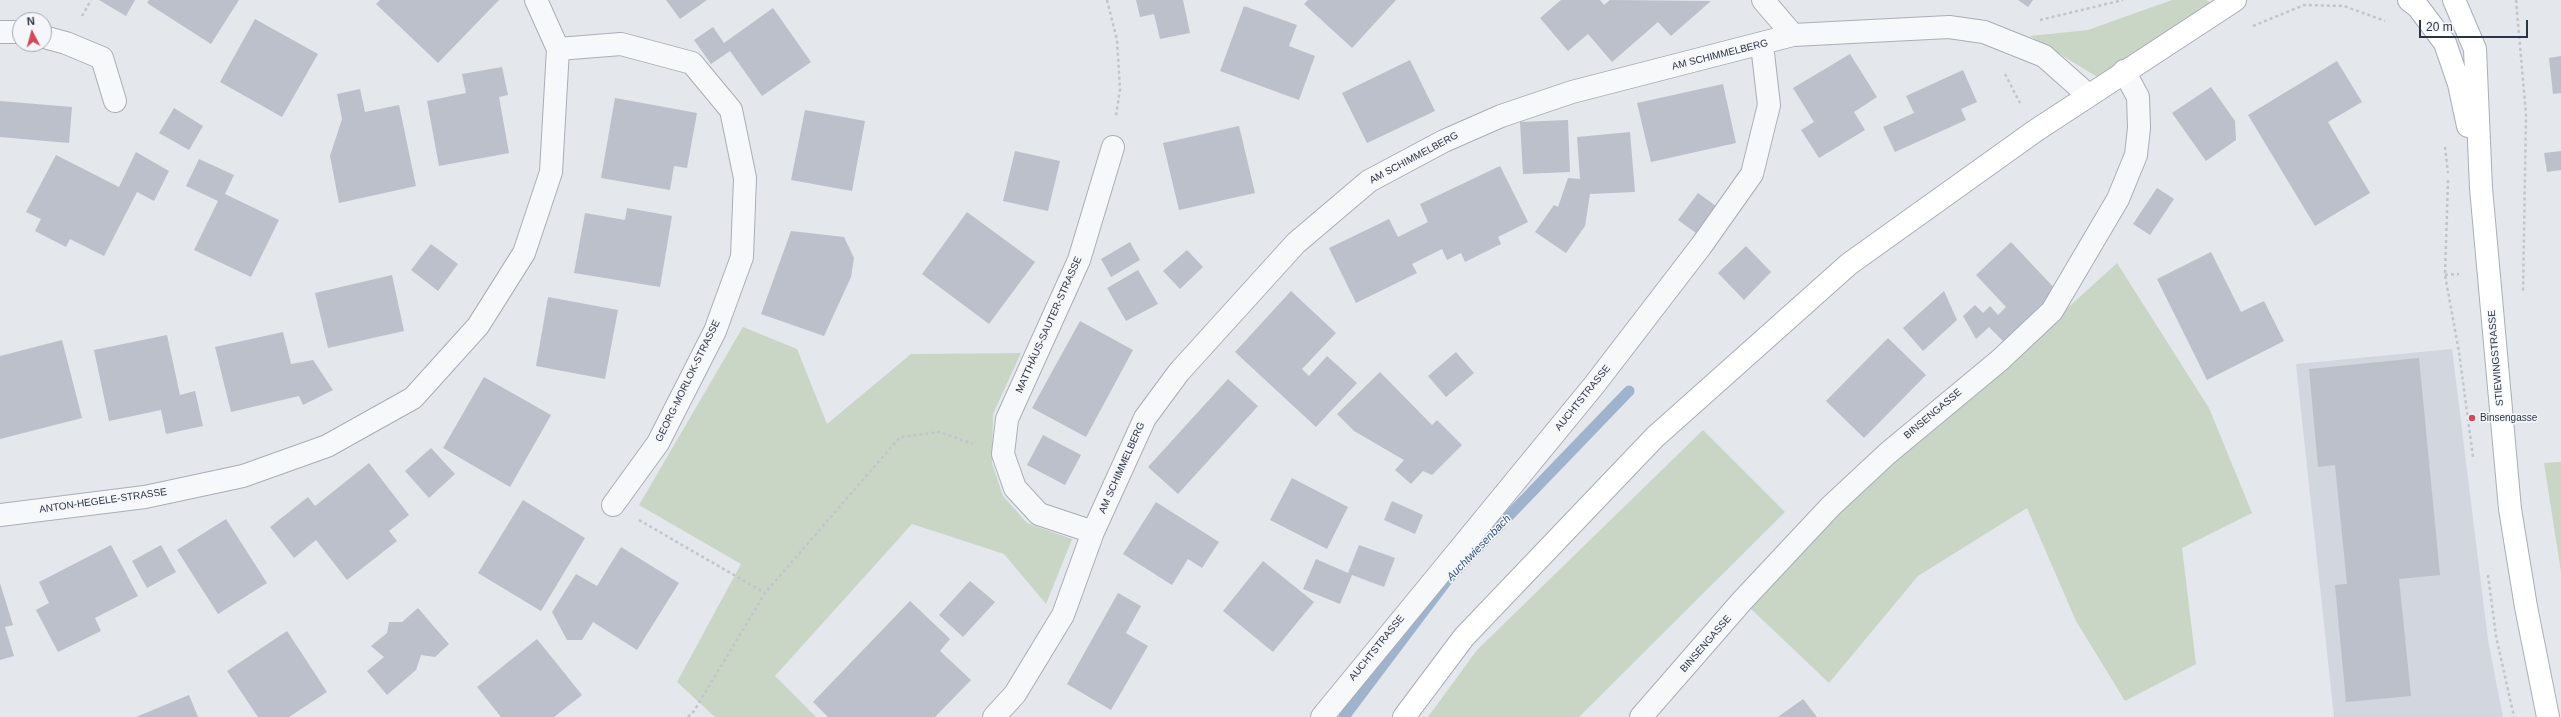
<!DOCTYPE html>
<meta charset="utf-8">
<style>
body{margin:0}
#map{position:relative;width:2561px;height:717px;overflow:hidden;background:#e4e7ec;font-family:Helvetica,sans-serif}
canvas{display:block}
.north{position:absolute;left:12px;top:12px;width:40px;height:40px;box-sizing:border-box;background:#f4f6f9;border:1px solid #a4a8b1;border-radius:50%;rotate:354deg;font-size:11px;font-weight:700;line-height:16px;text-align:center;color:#2b3445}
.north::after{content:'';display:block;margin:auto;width:14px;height:18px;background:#d1495b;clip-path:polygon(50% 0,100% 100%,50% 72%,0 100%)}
.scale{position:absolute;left:2419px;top:20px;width:109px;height:18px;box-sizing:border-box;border:2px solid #2b3445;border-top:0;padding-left:5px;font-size:12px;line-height:14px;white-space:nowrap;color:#2b3445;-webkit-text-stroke:3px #f4f6f9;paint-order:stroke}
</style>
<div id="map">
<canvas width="2561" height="717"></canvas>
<div class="north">N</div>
<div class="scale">20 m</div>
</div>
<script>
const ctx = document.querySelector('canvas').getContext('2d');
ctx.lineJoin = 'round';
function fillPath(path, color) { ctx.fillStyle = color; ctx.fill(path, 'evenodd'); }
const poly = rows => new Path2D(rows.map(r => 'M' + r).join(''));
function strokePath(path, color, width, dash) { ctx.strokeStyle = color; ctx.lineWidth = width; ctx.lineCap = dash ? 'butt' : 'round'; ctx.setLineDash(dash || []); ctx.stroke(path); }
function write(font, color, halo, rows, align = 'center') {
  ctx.font = font + ' Helvetica,sans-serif'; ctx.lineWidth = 3; ctx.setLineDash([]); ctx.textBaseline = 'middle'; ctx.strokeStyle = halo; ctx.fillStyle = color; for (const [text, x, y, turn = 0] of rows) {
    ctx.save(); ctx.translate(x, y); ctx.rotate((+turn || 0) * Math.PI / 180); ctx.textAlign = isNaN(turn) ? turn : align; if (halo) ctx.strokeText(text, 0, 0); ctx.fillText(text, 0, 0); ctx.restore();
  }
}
fillPath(poly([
 [2452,349,2488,640,2503,717,2334,717,2296,364]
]), '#d2d6de');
fillPath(poly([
 [2172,0,2206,0,2215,4,2099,78,2030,36,2088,30],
 [2117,263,2209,408,2252,513,2182,548,2196,664,2125,701,2076,621,2027,508,1918,576,1829,683,1749,607,1841,504,2005,365],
 [743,327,797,349,827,424,911,354,1021,353,993,414,992,463,1003,496,1027,523,1072,539,1046,604,1004,554,912,524,775,676,816,717,715,717,677,682,741,564,639,505],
 [1703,430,1785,512,1579,717,1428,717,1477,650],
 [2561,462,2561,572,2544,463]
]), '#c9d6c5');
strokePath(poly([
 [1344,717,1448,579,1629,391]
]), '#9fb4cc', 11);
fillPath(poly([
 [99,0,135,0,126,16],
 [149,0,239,0,211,44,147,3],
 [380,0,499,0,438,63,376,4],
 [666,0,707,0,680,19],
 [1136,0,1183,0,1190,33,1160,39,1154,14,1140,17],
 [1308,0,1396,0,1352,48,1304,4],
 [1561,0,1600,0,1604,5,1610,0,1711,1,1671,36,1658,22,1612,62,1588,34,1568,51,1540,18],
 [2018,0,2033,0,2028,7],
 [1244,6,1297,25,1289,46,1315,56,1299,100,1220,71],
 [773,8,811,62,762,96,730,51,711,64,694,40,713,27,724,43],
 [255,19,318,54,282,117,220,82],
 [1850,54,1877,97,1854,112,1865,130,1819,158,1801,130,1814,122,1793,88],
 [2561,56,2561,93,2553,94,2549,58],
 [1410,60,1435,111,1367,143,1342,93],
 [2337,61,2362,102,2328,122,2370,193,2315,226,2248,115],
 [502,67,508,95,499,97,509,153,439,166,427,101,466,93,462,74],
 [1963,70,1977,102,1961,109,1966,120,1895,152,1883,127,1914,113,1906,96],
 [1723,84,1736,143,1651,162,1637,103],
 [2211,87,2235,121,2236,140,2206,161,2172,113],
 [360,89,365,112,399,105,416,186,339,203,330,156,342,119,337,94],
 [615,98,697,113,687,168,674,166,670,190,601,178],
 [0,101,72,107,69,143,0,137],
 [174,108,203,126,189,150,159,133],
 [805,110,865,121,852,191,791,180],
 [1568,120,1570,172,1523,174,1520,122],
 [1239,126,1255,193,1179,210,1163,143],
 [1630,132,1635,192,1590,194,1585,226,1566,253,1535,232,1554,205,1558,207,1568,178,1580,179,1577,137],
 [1015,151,1060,161,1048,211,1003,201],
 [2561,151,2561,170,2547,172,2544,153],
 [136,152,169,171,154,201,137,192,104,256,70,239,66,247,35,231,41,219,26,212,56,155,119,187],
 [199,159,234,175,225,194,279,220,251,277,194,250,218,201,186,186],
 [1500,166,1528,222,1498,237,1501,244,1465,262,1461,253,1447,260,1442,249,1412,264,1417,273,1356,303,1329,248,1389,219,1398,237,1428,222,1420,204],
 [2157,188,2174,199,2150,235,2133,224],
 [1698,193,1720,209,1700,236,1678,220],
 [627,208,672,216,660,287,574,273,585,213,625,220],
 [967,212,1035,262,989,324,922,274],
 [791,231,844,237,854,258,851,277,824,336,761,314],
 [1130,242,1140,260,1111,277,1101,259],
 [2011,242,2058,292,2004,342,1989,327,1976,339,1963,316,1975,305,1983,313,1990,306,1998,315,2006,307,1976,275],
 [431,244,458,264,438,291,411,270],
 [1746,246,1771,272,1744,300,1718,273],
 [1187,250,1203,267,1180,289,1163,271],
 [2211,252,2241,312,2264,301,2284,341,2207,380,2157,279],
 [1138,270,1158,304,1126,321,1107,288],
 [392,275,404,331,328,348,315,293],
 [1291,291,1336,333,1302,369,1309,376,1327,356,1357,383,1316,427,1235,352],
 [1944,291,1957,320,1923,351,1903,328],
 [548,297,618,310,605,379,536,366],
 [1080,321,1133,350,1086,437,1032,408],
 [283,332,291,364,313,360,333,390,303,405,299,396,231,412,215,347],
 [167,335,180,395,195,391,203,426,166,434,161,410,109,421,94,350],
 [1888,338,1926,375,1864,438,1826,401],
 [62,340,82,418,0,439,0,356],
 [1456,352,1474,373,1446,397,1428,376],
 [2419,358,2440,575,2399,579,2411,696,2346,702,2335,585,2347,584,2335,465,2318,467,2309,369],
 [1380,372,1432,425,1437,420,1462,445,1432,475,1423,471,1411,484,1395,470,1404,460,1354,431,1337,414],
 [484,377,551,415,510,487,443,448],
 [1228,379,1258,406,1178,494,1148,467],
 [1043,435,1081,455,1065,485,1027,465],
 [431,448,455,474,429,498,405,471],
 [369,463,409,515,389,531,397,541,347,580,316,540,294,558,270,527,308,497,315,506],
 [1292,478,1348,507,1327,549,1270,520],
 [523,500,585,538,541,611,478,573],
 [1392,501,1423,515,1415,534,1384,520],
 [1156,502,1219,542,1202,568,1188,559,1172,585,1123,554],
 [226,519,267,583,218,614,177,550],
 [111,545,138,596,95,618,101,631,58,652,36,610,49,603,39,582],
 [161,545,176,572,147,588,132,561],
 [1359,545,1395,558,1384,587,1352,575,1340,604,1303,589,1316,559,1348,573],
 [621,547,679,583,637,650,593,622,582,640,567,640,552,612,576,574,597,586],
 [1263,561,1314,602,1273,652,1223,611],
 [970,581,995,602,963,637,939,615],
 [0,583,13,625,5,627,14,656,0,660],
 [1118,593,1141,606,1126,633,1148,646,1111,710,1067,684],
 [910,601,950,639,940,651,971,680,935,717,828,717,813,702],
 [418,608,449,644,435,657,421,655,416,670,387,695,367,671,384,657,371,646,387,633,389,622,402,622],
 [287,631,327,692,289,717,258,717,227,671],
 [537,639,582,695,554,717,501,717,477,687],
 [189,695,198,717,136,717],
 [1803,699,1817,717,1778,717]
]), '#bbc0ca');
const street = poly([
 [1763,0,1793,35],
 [0,32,20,32],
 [44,37,66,43,102,58,115,101],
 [558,49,621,44,692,63,731,110,745,178,742,257,715,331,658,443,613,505],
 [0,515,145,497,243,476,327,446,413,398,478,326,524,253,551,172,558,49,536,0],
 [1093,532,1039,514,1015,488,1003,454,1007,419,1079,260,1113,147],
 [994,717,1015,694,1063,615,1093,532,1145,418,1179,372,1296,243,1369,181,1444,141,1501,116,1572,92,1793,35,1949,27,1984,32,2044,56,2088,95],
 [1322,717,1595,384,1701,246,1752,174,1769,105,1762,45],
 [1641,717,1742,601,1831,506,1888,453,2000,360,2052,311,2118,199,2136,155,2139,128,2138,97,2124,71]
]);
const secondary = poly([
 [2409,0,2418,7,2445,43,2459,84,2468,126],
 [2454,0,2475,49,2481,188,2510,509,2526,607,2548,717],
 [1404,717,1464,637,1655,437,1849,264,2035,131,2235,0]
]);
strokePath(street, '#a9aeb7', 24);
strokePath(secondary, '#a9aeb7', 24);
strokePath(poly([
 [1107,0,1117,40,1120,89,1116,116],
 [2516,0,2526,114,2523,293],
 [82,16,91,0],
 [2040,20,2123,0],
 [2253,26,2304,5,2344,6,2385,21],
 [2005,74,2020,103],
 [2445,147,2448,173],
 [2448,180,2445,275,2459,352,2473,457],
 [2445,275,2459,274],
 [639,520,765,593],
 [2488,575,2496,636,2514,717],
 [688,717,694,711,765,593,900,437,940,432,973,444]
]), '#c2c5cb', 2.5, [3, 3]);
strokePath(street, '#f7f8fa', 22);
strokePath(secondary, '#fff', 22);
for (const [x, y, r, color] of [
 [2472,418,4,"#d1495b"]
]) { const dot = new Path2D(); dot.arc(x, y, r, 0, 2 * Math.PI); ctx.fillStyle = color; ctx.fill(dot); strokePath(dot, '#f4f6f9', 1.5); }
write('10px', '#2b3445', '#f4f6f9', [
 ["AM SCHIMMELBERG",1720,55,-14],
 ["AM SCHIMMELBERG",1414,158,-28],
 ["MATTHÄUS-SAUTER-STRASSE",1049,325,-66],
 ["STIEWINGSTRASSE",2496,358,-95],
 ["GEORG-MORLOK-STRASSE",688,381,-64],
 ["AUCHTSTRASSE",1583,398,-51],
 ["BINSENGASSE",1933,414,-40],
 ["AM SCHIMMELBERG",1122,468,-66],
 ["ANTON-HEGELE-STRASSE",103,501,-8],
 ["BINSENGASSE",1706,644,-49],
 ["AUCHTSTRASSE",1377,648,-51]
]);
write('10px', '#2b3445', '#f4f6f9', [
 ["Binsengasse",2480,418]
], 'left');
write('italic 11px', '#34527a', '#f4f6f9', [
 ["Auchtwiesenbach",1479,548,-46]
]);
</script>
